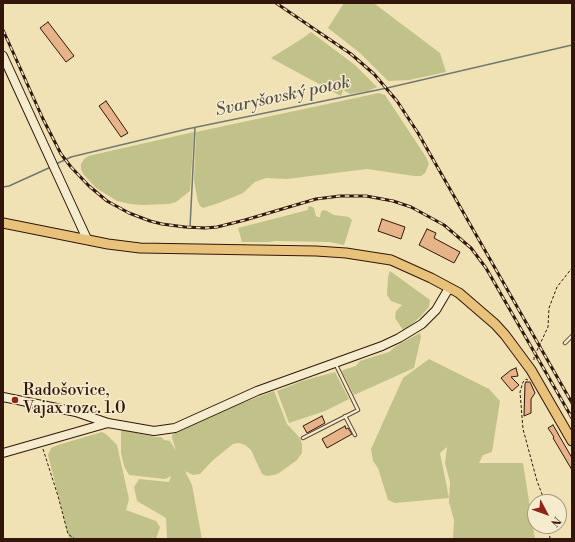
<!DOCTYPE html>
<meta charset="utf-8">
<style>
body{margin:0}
#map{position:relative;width:575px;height:542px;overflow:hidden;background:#f0e2b4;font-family:"Libre Bodoni",serif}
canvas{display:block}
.frame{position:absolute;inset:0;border:4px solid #32160c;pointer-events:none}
.north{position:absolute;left:527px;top:494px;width:40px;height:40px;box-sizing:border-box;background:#f5ecce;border:1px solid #a79680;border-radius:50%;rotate:131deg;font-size:11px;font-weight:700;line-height:16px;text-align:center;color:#32160c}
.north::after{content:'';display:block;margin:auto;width:14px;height:18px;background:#8f2418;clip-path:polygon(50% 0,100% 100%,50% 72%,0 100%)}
</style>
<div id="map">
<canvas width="575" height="542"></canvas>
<div class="frame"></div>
<div class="north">N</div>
</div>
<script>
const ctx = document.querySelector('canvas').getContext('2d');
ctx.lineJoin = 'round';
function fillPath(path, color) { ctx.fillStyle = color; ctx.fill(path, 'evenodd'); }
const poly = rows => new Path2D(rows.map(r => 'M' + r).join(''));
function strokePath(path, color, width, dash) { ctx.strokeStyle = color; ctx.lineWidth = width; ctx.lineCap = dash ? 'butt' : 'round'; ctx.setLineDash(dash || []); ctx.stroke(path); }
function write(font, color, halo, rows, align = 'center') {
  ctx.font = font + ' "Libre Bodoni",serif'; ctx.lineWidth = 3; ctx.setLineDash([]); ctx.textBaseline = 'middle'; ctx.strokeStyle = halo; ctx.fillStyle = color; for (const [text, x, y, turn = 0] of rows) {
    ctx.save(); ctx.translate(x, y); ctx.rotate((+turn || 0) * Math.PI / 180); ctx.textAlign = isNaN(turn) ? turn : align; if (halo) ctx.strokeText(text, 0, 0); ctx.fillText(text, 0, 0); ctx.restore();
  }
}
fillPath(poly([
 [344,3,375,4,440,53,446,72,409,80,388,81,360,53,328,28],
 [311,32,355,65,377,87,368,91,350,94,343,90,341,96,271,58,303,38],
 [379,93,385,95,426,157,429,164,425,173,421,176,414,176,367,169,287,179,266,178,255,182,243,193,219,203,203,208,200,206,198,202,194,181,196,132],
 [194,132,190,191,176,202,169,204,142,205,130,204,117,201,96,188,84,175,81,169,81,164,84,159,88,156],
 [310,206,314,208,316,216,318,217,320,217,321,212,323,210,327,211,334,215,349,217,352,220,344,245,329,242,275,241,268,242,242,242,238,228,308,210,308,207],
 [390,271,430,300,429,307,421,316,410,326,403,330,395,318,396,311,402,305,391,301,387,295,388,277],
 [420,333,421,337,414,368,354,395,342,372,343,370,356,366,360,361,363,360,389,352,396,346],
 [429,359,489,389,500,401,492,452,483,455,479,463,523,463,535,539,453,539,454,520,449,502,450,482,445,463,447,447,440,453,449,498,395,503,388,500,378,468,373,461,371,449,403,378],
 [335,372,349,399,325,411,289,423,277,391,302,381],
 [274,391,287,424,300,438,302,444,302,453,297,460,279,473,274,475,267,476,262,474,251,450,245,445,239,443,233,444,212,461,200,474,193,475,185,471,192,485,202,539,167,539,166,518,137,501,134,487,139,479,169,482,171,476,165,479,129,475,124,466,121,453,121,432,122,430,156,437,161,437,164,440,170,441,176,451,172,438,172,435,176,432,231,407],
 [102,432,107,435,117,445,129,499,126,510,156,521,160,527,156,539,71,539,69,538,48,455,51,448,58,445]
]), '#c0c289');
strokePath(poly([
 [56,164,71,157,187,129,387,88,572,45],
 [3,187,9,186,51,167],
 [190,227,195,128]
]), '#707a6e', 1.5);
const building = poly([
 [48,22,74,56,66,62,40,28,48,22],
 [106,101,128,133,121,137,99,106,106,101],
 [382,219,405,227,401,239,378,231,382,219],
 [427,229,436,233,434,238,460,252,454,263,419,245,427,229],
 [516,368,518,376,511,377,519,385,512,391,501,378,511,370,516,368],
 [526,382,530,382,535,393,531,399,531,413,524,416,525,384,526,382],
 [322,416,325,423,307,433,303,426,322,416],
 [553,425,572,458,572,470,553,438,554,437,548,428,553,425],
 [345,426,346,429,348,428,352,434,327,448,322,439,345,426]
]);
fillPath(building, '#e7b489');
strokePath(building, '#32160c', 1);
const lane = poly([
 [565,343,572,336],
 [345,416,355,435],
 [303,438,358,410,336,365]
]);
const secondary = poly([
 [3,56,87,239],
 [3,397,76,412,108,423,154,431,175,428,257,391,382,346,399,338,422,324,436,310,449,288],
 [3,453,108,423]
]);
const primary = poly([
 [3,223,108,244,140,248,316,251,346,253,391,260,431,278,459,293,495,324,505,335,531,370,572,441]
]);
strokePath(lane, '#624936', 4.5);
strokePath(secondary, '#32160c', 10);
strokePath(primary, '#32160c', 11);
strokePath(poly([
 [534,360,534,357,548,327,549,308,557,287,572,268],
 [528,380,526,379,523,382,520,392,523,429,537,481,545,502],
 [43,449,58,496,68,534,75,539],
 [549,526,550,539]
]), '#32160c', 1, [3, 2]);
strokePath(lane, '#f5ecce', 2.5);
strokePath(secondary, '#f5ecce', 8);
strokePath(primary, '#e8c17a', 9);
const rail = poly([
 [276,3,351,54,374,74,397,101,418,133,572,403],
 [3,30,43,119,61,154,71,167,89,186,107,201,129,213,150,221,162,224,185,227,205,228,217,227,245,220,316,199,340,196,366,196,393,201,411,207,444,225,471,248,486,268,572,418]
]);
strokePath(rail, '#32160c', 3);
strokePath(rail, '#f5ecce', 1.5, [4.5]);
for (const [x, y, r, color] of [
 [15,400,4,"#8f2418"]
]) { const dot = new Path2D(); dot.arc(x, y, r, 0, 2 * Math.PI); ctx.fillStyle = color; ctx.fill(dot); strokePath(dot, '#f5ecce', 1.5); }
write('16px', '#32160c', '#f5ecce', [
 ["Radošovice,",23,391],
 ["Vajax rozc. 1.0",23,409]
], 'left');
write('italic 17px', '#565045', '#f5ecce', [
 ["Svaryšovský potok",283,97,-12]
]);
</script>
